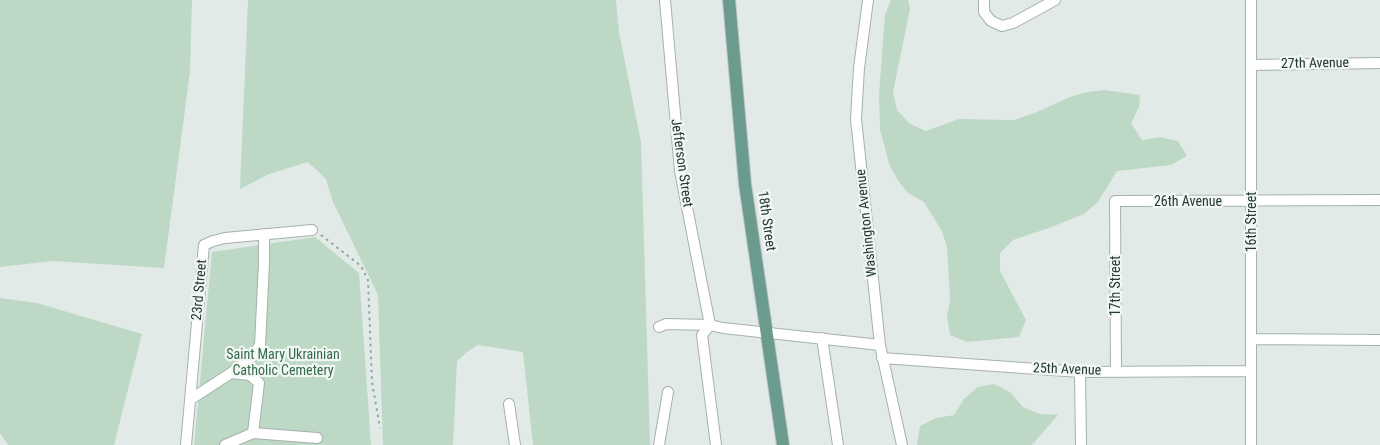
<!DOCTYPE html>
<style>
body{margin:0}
canvas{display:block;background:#e2eae7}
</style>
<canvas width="1380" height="445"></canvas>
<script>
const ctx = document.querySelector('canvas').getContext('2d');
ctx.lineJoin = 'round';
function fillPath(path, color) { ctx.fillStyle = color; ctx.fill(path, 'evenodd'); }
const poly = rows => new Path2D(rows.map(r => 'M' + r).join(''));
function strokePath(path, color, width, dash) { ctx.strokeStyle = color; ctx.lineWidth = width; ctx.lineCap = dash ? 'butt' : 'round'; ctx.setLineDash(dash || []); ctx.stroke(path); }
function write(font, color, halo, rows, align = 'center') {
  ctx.font = font + ' "Roboto Condensed",sans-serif'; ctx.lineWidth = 4.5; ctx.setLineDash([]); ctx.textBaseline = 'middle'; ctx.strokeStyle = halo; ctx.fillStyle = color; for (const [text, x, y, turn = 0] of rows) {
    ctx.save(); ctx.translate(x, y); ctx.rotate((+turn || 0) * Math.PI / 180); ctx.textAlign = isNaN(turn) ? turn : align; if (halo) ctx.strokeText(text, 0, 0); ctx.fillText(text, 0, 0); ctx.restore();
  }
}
fillPath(poly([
 [0,0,192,0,190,72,164,268,52,261,0,267],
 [248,0,616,0,619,32,641,142,650,445,533,445,523,352,478,345,467,352,457,361,453,445,383,445,378,295,333,202,326,179,308,162,269,174,240,189],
 [891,0,908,0,910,9,893,92,897,110,910,124,926,131,959,119,1014,120,1037,112,1070,97,1087,92,1105,90,1140,95,1139,107,1131,123,1142,140,1160,137,1178,141,1187,156,1171,165,1117,171,1098,202,1084,214,1049,228,1013,240,1000,253,1000,271,1026,320,1019,337,967,342,950,335,947,317,950,299,947,247,942,231,924,202,908,193,897,179,889,164,880,129,879,95,885,15],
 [315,237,359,273,371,445,194,445,212,252],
 [0,298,37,303,142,334,114,445,8,445,0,433],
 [994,384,1010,392,1023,407,1040,414,1058,415,1032,445,917,445,920,426,936,418,954,415,964,399,978,387]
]), '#bdd9c5');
const minor = poly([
 [665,0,680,171,710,325],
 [868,0,859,68,856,119,880,345,902,445],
 [984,0,984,12,991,21,1002,26,1013,23,1055,0],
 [1251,0,1251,445],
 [1251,65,1380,63],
 [710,325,702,335,716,445],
 [659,327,666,324,710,325,723,328,880,345],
 [822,338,838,445],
 [1251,339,1380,340],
 [882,358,1080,372,1251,371],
 [1116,371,1115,201,1380,200],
 [1080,372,1081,445],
 [231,373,250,375,259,383,253,433],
 [191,399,231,373,252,357,260,345,264,263,264,234],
 [509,404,515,445],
 [186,445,204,245,213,241,225,238,312,230],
 [225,445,253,433,317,438],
 [659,445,668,392]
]);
const major = poly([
 [729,0,745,184,783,445]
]);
strokePath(minor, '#a5b1ae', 12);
strokePath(major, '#bdc4c2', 14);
strokePath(poly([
 [321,235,361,266,368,280,372,382,380,428]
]), '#86ab9f', 2, [2.5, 4]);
strokePath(minor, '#fff', 10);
strokePath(major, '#6b9b8f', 12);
write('14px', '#243934', '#f2f7f5', [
 ["27th Avenue",1315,64,-1],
 ["Jefferson Street",681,163,82],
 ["26th Avenue",1188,202],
 ["18th Street",766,221,82],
 ["16th Street",1252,222,-90],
 ["Washington Avenue",867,223,-96],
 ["17th Street",1116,286,-90],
 ["23rd Street",200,290,-85],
 ["25th Avenue",1067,370,2]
]);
write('14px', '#336c49', '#f2f7f5', [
 ["Saint Mary Ukrainian",283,355],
 ["Catholic Cemetery",283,371]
]);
</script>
